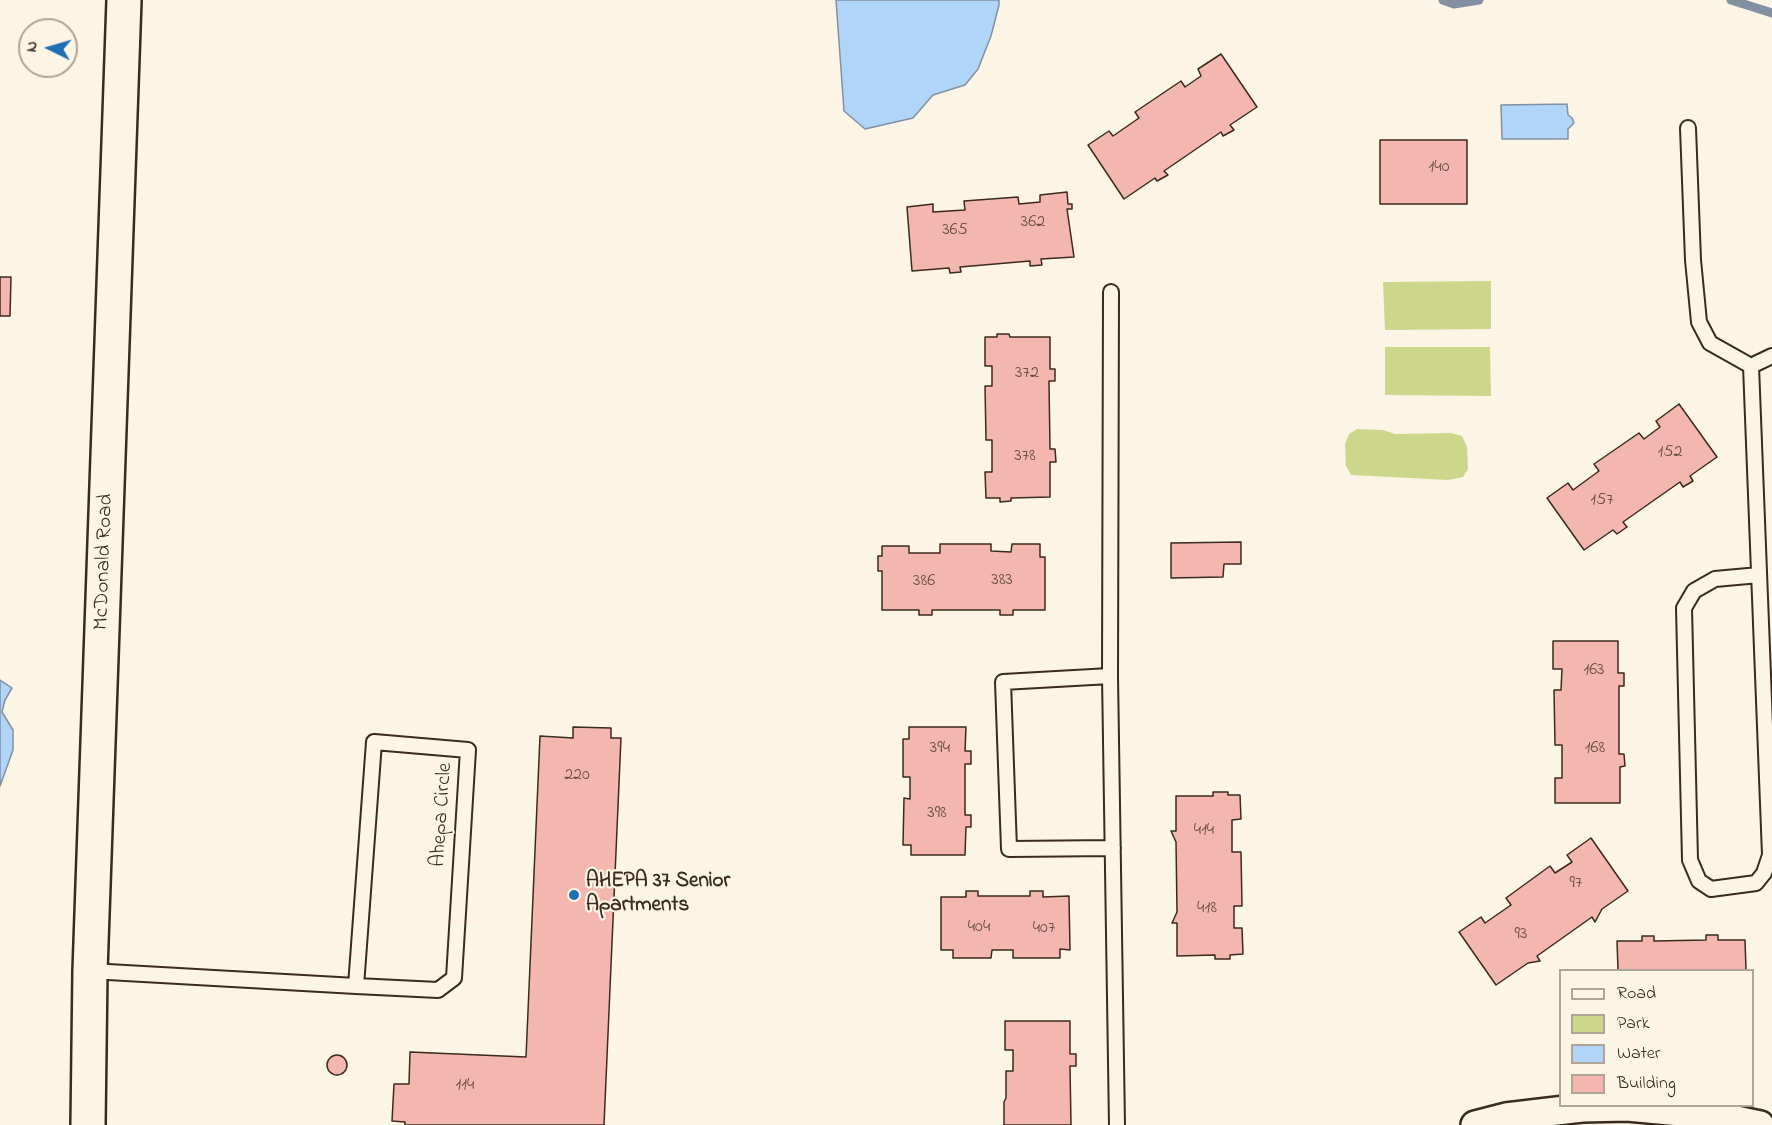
<!DOCTYPE html>
<style>
body{margin:0}
#map{position:relative;width:1772px;height:1125px;overflow:hidden;background:#fcf5e5;font-family:"Indie Flower",sans-serif}
canvas{display:block}
.legend{position:absolute;left:1559px;top:969px;width:195px;height:138px;box-sizing:border-box;background:#fcf5e5;border:2px solid #afa495;margin:0;padding:8px 10px;list-style:none;font-size:18px;color:#3b2a1e}
.legend li{display:flex;align-items:center;gap:12px;height:30px}
.legend b{width:30px;border:2px solid #afa495}
.north{position:absolute;left:18px;top:18px;width:60px;height:60px;box-sizing:border-box;background:#fcf5e5;border:2px solid #afa495;border-radius:50%;rotate:275deg;font-size:16px;font-weight:700;line-height:24px;text-align:center;color:#3b2a1e}
.north::after{content:'';display:block;margin:auto;width:21px;height:27px;background:#1f6fb2;clip-path:polygon(50% 0,100% 100%,50% 72%,0 100%)}
</style>
<div id="map">
<canvas width="1772" height="1125"></canvas>
<ul class="legend">
<li><b style="height:8px;background:#fcf5e5"></b>Road</li>
<li><b style="height:16px;background:#ccd78b"></b>Park</li>
<li><b style="height:16px;background:#b1d4f9"></b>Water</li>
<li><b style="height:16px;background:#f3b7b0"></b>Building</li>
</ul>
<div class="north">N</div>
</div>
<script>
const ctx = document.querySelector('canvas').getContext('2d');
ctx.lineJoin = 'round';
function fillPath(path, color) { ctx.fillStyle = color; ctx.fill(path, 'evenodd'); }
const poly = rows => new Path2D(rows.map(r => 'M' + r).join(''));
function strokePath(path, color, width, dash) { ctx.strokeStyle = color; ctx.lineWidth = width; ctx.lineCap = dash ? 'butt' : 'round'; ctx.setLineDash(dash || []); ctx.stroke(path); }
function write(font, color, halo, rows, align = 'center') {
  ctx.font = font + ' "Indie Flower",sans-serif'; ctx.lineWidth = 4.5; ctx.setLineDash([]); ctx.textBaseline = 'middle'; ctx.strokeStyle = halo; ctx.fillStyle = color; for (const [text, x, y, turn = 0] of rows) {
    ctx.save(); ctx.translate(x, y); ctx.rotate((+turn || 0) * Math.PI / 180); ctx.textAlign = isNaN(turn) ? turn : align; if (halo) ctx.strokeText(text, 0, 0); ctx.fillText(text, 0, 0); ctx.restore();
  }
}
fillPath(poly([
 [1491,281,1491,329,1385,330,1383,282],
 [1385,347,1490,347,1491,396,1385,395],
 [1357,429,1383,430,1395,434,1451,433,1462,436,1467,447,1468,469,1463,477,1448,480,1351,475,1346,466,1345,444,1349,434]
]), '#ccd78b');
const water = poly([
 [836,0,999,0,999,5,991,36,978,69,965,85,933,95,913,118,865,129,844,111,836,0],
 [1567,104,1568,115,1572,118,1574,123,1568,129,1568,139,1502,139,1501,105,1567,104],
 [0,680,12,688,5,700,2,712,13,730,13,750,0,786,0,680]
]);
fillPath(water, '#b1d4f9');
strokePath(water, '#8290a1', 1.5);
strokePath(poly([
 [1443,0,1454,4,1479,0],
 [1731,0,1772,13]
]), '#8290a1', 9);
const building = poly([
 [1221,54,1257,107,1230,125,1234,130,1223,136,1221,132,1164,171,1168,175,1157,181,1155,178,1124,199,1088,145,1109,131,1113,136,1139,118,1135,112,1181,81,1185,87,1201,76,1198,69,1221,54],
 [1380,140,1467,140,1467,204,1380,204,1380,140],
 [1067,192,1068,204,1072,204,1072,209,1067,209,1074,257,1041,259,1042,265,1030,266,1030,261,960,267,961,272,950,273,949,268,912,271,907,207,933,204,933,212,965,210,964,201,1018,197,1019,204,1040,202,1040,195,1067,192],
 [0,277,11,277,10,316,0,316,0,277],
 [997,334,1009,334,1010,337,1050,337,1050,369,1055,369,1055,381,1049,381,1050,449,1055,449,1056,462,1050,462,1050,497,1011,498,1011,501,1000,502,1000,498,986,498,985,472,992,472,992,440,986,440,985,386,992,386,992,366,985,366,985,337,997,337,997,334],
 [1679,404,1717,457,1690,476,1693,481,1683,487,1680,482,1623,522,1627,527,1617,534,1613,530,1584,550,1547,498,1568,483,1573,490,1599,471,1594,464,1639,433,1644,439,1660,427,1656,421,1679,404],
 [1241,542,1241,564,1224,564,1223,577,1171,578,1171,543,1241,542],
 [940,544,991,544,991,551,1011,552,1012,544,1040,544,1040,557,1045,557,1045,610,1013,610,1013,615,1000,615,1000,610,932,610,932,615,919,615,919,610,882,610,882,571,878,571,878,556,882,556,882,546,909,546,909,553,940,553,940,544],
 [1553,641,1618,641,1618,673,1624,673,1624,686,1619,686,1619,754,1624,754,1625,766,1620,767,1620,803,1555,803,1555,778,1562,778,1562,745,1555,745,1554,690,1561,690,1562,669,1553,669,1553,641],
 [573,727,611,728,611,738,621,738,604,1125,405,1125,405,1122,392,1121,394,1084,409,1084,410,1052,526,1057,540,736,573,738,573,727],
 [909,727,966,727,965,751,971,751,971,764,965,764,965,815,971,815,971,827,966,827,965,855,911,855,911,845,903,845,904,798,910,799,910,777,903,777,903,739,909,739,909,727],
 [1213,792,1228,792,1228,795,1240,795,1241,819,1232,820,1232,852,1241,852,1242,906,1234,906,1234,928,1242,928,1243,954,1230,955,1230,959,1215,959,1215,955,1177,956,1177,923,1172,923,1177,912,1176,842,1171,831,1176,831,1176,796,1213,796,1213,792],
 [1591,838,1628,891,1602,909,1595,922,1592,917,1537,956,1540,961,1528,963,1496,985,1459,932,1481,917,1485,923,1511,905,1506,898,1550,866,1555,873,1572,862,1567,855,1591,838],
 [966,891,978,891,978,896,1030,896,1030,891,1043,891,1043,897,1069,896,1070,950,1060,949,1060,958,1013,958,1013,950,992,950,991,958,953,958,953,950,941,950,941,897,966,897,966,891],
 [1706,935,1718,935,1718,940,1745,940,1746,970,1618,970,1617,941,1642,941,1642,936,1654,936,1654,941,1706,940,1706,935],
 [1005,1021,1070,1021,1070,1054,1076,1054,1076,1066,1070,1066,1071,1125,1004,1125,1004,1102,1006,1098,1006,1071,1013,1071,1013,1050,1005,1050,1005,1021],
 '327 1065a10 10 0 1 1 20 0a10 10 0 1 1-20 0Z'
]);
fillPath(building, '#f3b7b0');
strokePath(building, '#3b2a1e', 1.5);
const lane = poly([
 [1688,128,1693,260,1699,322,1710,343,1751,366],
 [1111,292,1110,676,1117,1125],
 [1751,366,1770,855,1764,873,1756,883,1711,889,1699,881,1690,860,1684,608,1694,591,1715,579,1759,575],
 [1751,366,1772,356],
 [1110,676,1003,682,1009,849,1113,848],
 [90,971,356,986,438,990,454,978,468,750,374,742,356,986]
]);
const street = poly([
 [1475,1125,1506,1117,1582,1108,1627,1107,1712,1115,1760,1125]
]);
const secondary = poly([
 [88,1125,90,971,124,0]
]);
strokePath(lane, '#3b2a1e', 18);
strokePath(street, '#3b2a1e', 32);
strokePath(secondary, '#3b2a1e', 38);
strokePath(lane, '#fcf5e5', 14);
strokePath(street, '#fcf5e5', 27);
strokePath(secondary, '#fcf5e5', 33);
for (const [x, y, r, color] of [
 [574,895,6,"#1f6fb2"]
]) { const dot = new Path2D(); dot.arc(x, y, r, 0, 2 * Math.PI); ctx.fillStyle = color; ctx.fill(dot); strokePath(dot, '#fcf5e5', 2); }
write('18px', '#694d42', null, [
 ["140",1439,168],
 ["362",1033,223],
 ["365",955,231],
 ["372",1027,374],
 ["152",1670,453],
 ["378",1025,457],
 ["157",1602,501],
 ["383",1002,581],
 ["386",924,582],
 ["163",1594,671],
 ["394",940,749],
 ["168",1595,749],
 ["220",577,776],
 ["398",937,814],
 ["414",1204,831],
 ["97",1576,884],
 ["418",1207,909],
 ["404",979,928],
 ["407",1044,929],
 ["93",1521,935],
 ["114",465,1086]
]);
write('21px', '#3b2a1e', '#fcf5e5', [
 ["McDonald Road",105,562,-88],
 ["Ahepa Circle",443,815,-86]
]);
write('bold 21px', '#3b2a1e', '#fcf5e5', [
 ["AHEPA 37 Senior",586,883],
 ["Apartments",586,907]
], 'left');
</script>
